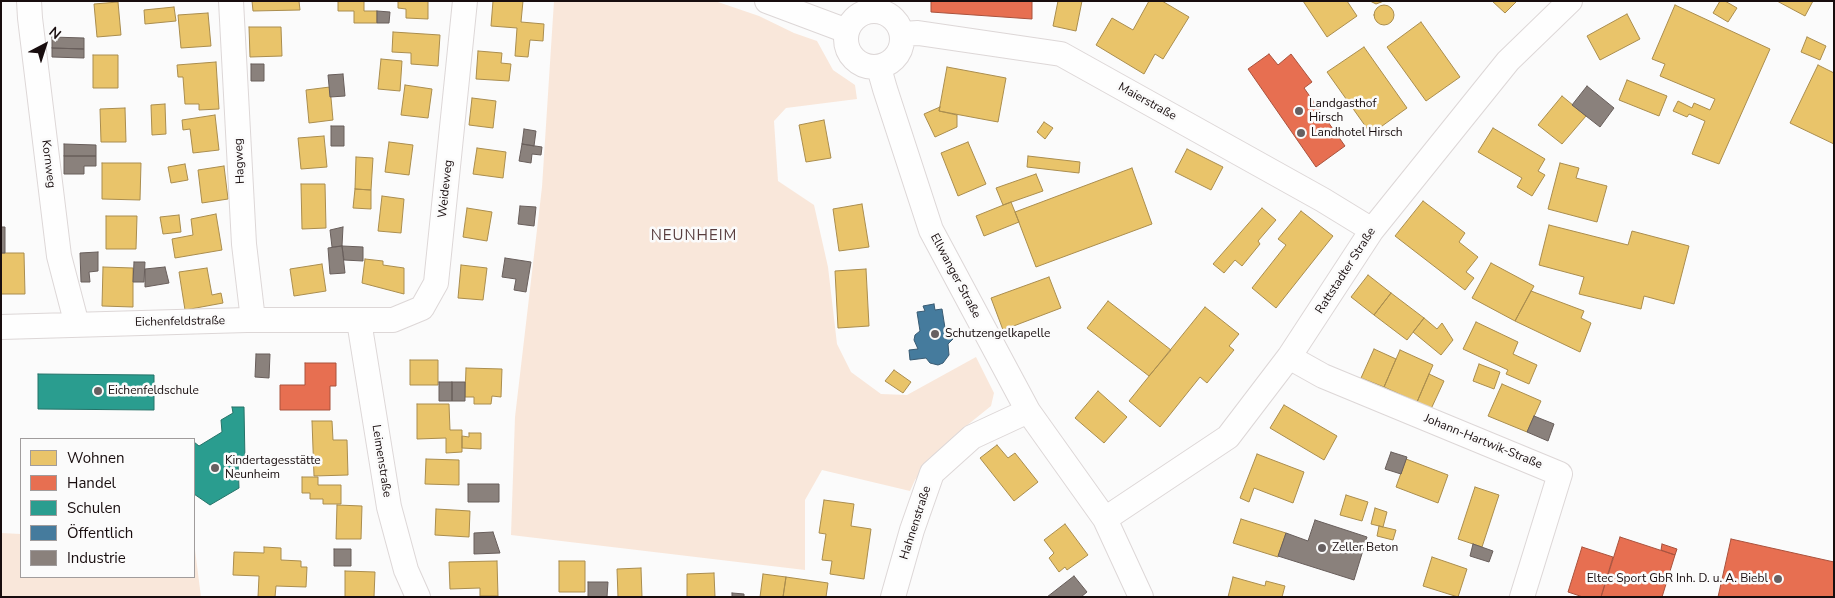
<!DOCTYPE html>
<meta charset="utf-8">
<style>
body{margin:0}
#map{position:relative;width:1835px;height:598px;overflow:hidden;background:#fbfbfb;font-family:"Nunito Sans",sans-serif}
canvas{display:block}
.frame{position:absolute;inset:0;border:2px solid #180d0e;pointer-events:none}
.legend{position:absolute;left:20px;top:438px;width:175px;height:140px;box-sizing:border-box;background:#fbfbfb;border:1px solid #a09c9c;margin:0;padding:6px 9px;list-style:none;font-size:15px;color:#180d0e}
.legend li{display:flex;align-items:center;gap:10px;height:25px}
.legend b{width:25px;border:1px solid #a09c9c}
.north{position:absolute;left:20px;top:20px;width:50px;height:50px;-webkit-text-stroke:4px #fbfbfb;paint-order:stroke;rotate:40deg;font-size:14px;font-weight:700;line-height:20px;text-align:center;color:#180d0e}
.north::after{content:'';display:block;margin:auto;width:18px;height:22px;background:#180d0e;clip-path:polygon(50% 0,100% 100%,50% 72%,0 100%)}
</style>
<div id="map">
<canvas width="1835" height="598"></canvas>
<div class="frame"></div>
<ul class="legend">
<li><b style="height:14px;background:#e9c46a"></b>Wohnen</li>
<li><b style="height:14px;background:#e76f51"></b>Handel</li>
<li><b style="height:14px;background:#2a9d8f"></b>Schulen</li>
<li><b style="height:14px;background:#457b9d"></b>Öffentlich</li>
<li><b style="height:14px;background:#8a817c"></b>Industrie</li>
</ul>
<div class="north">N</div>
</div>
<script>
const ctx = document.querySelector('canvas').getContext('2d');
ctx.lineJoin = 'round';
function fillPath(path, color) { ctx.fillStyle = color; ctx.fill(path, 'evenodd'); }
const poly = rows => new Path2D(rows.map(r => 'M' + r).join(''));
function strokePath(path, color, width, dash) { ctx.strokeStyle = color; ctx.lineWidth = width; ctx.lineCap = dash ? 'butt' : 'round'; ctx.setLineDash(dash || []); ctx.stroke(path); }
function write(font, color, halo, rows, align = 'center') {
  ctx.font = font + ' "Nunito Sans",sans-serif'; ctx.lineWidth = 5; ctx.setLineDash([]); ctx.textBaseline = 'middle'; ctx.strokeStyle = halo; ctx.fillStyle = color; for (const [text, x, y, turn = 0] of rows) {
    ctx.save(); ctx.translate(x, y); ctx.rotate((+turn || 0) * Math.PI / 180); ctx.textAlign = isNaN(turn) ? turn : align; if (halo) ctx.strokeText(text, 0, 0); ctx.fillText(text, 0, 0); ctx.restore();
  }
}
fillPath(poly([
 [554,1,715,1,759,16,794,33,817,41,833,70,855,85,857,99,786,108,774,121,778,181,814,205,828,267,837,344,851,372,881,394,907,395,976,357,994,393,991,406,955,435,937,454,915,480,910,491,822,470,805,500,805,570,511,535,515,417,542,187],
 [1,533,21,534,21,577,194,577,194,542,201,597,1,597]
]), '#f9e7da');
const homes = poly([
 [252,1,299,1,300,10,253,11,252,1],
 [338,1,364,1,364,11,377,11,377,23,354,23,354,11,338,11,338,1],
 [398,1,428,1,428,19,406,18,406,9,398,8,398,1],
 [493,1,523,1,521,22,544,24,543,41,530,40,528,57,515,56,517,28,491,26,493,1],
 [1058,1,1082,1,1076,31,1053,26,1058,1],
 [1149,1,1162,1,1189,17,1163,59,1155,54,1144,74,1096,45,1112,18,1133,30,1149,1],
 [1303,1,1347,1,1357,16,1327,37,1303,1],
 [1370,1,1384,1,1376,4,1370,1],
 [1492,1,1517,1,1505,13,1492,1],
 [1720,1,1725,1,1737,8,1728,22,1713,13,1720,1],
 [1777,1,1813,1,1805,16,1777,1],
 [118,2,121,35,97,37,94,4,118,2],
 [1675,5,1770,49,1719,164,1692,154,1705,121,1689,114,1687,117,1673,111,1678,101,1692,108,1694,103,1710,110,1715,99,1660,76,1665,64,1652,59,1675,5],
 '1374 15a10 10 0 1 1 20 0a10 10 0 1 1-20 0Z',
 [174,7,176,21,145,24,144,10,174,7],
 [208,13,211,46,181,48,178,15,208,13],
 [1627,14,1640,39,1600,60,1587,36,1627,14],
 [1421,22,1460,77,1426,101,1387,47,1421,22],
 [249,27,281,27,282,56,250,57,249,27],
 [393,32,440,35,438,66,411,64,411,53,392,52,393,32],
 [1807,37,1826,46,1820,60,1801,52,1807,37],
 [1364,47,1407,108,1371,134,1327,72,1364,47],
 [478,51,502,53,501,63,511,64,509,81,476,79,478,51],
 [93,55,118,55,118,88,93,88,93,55],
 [381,59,402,61,400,91,378,89,381,59],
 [216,62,219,109,199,110,199,104,185,104,183,77,178,77,177,65,216,62],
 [1818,65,1834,73,1834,144,1790,123,1818,65],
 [947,67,1006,78,998,122,939,111,947,67],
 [1627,80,1667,96,1659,116,1619,100,1627,80],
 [405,85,432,89,428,118,401,115,405,85],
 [330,87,333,120,309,123,306,90,330,87],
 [1562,96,1586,116,1562,144,1538,125,1562,96],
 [472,98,496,101,493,128,469,125,472,98],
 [165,104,166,134,152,135,151,105,165,104],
 [940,107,939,111,957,115,957,127,935,137,924,114,940,107],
 [125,108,126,142,101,142,100,109,125,108],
 [215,115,219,150,193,153,190,129,183,130,182,120,215,115],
 [824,120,831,158,806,162,799,125,824,120],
 [1044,122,1053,128,1045,139,1037,132,1044,122],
 [1493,128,1545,159,1538,171,1545,175,1532,196,1517,187,1522,178,1478,152,1493,128],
 [324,136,327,167,301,169,298,138,324,136],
 [389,142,413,145,409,175,385,172,389,142],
 [968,142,986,184,958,196,941,153,968,142],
 [477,148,506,152,503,178,473,174,477,148],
 [1187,149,1223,167,1211,190,1175,172,1187,149],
 [1028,156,1080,162,1079,173,1027,167,1028,156],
 [356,157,373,158,371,190,355,189,356,157],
 [102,163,141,163,140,200,102,199,102,163],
 [1560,163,1579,168,1576,178,1607,186,1597,222,1548,209,1560,163],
 [185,164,188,180,171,183,168,167,185,164],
 [224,166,228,199,202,203,198,170,224,166],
 [1132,168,1152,224,1036,267,1015,212,1132,168],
 [1036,174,1043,191,1003,205,996,188,1036,174],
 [301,184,325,184,326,228,302,229,301,184],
 [355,189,371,190,371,209,353,208,355,189],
 [382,196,404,199,401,233,378,231,382,196],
 [1423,201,1465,233,1459,242,1478,257,1466,272,1474,278,1465,290,1395,236,1423,201],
 [1011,202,1019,222,984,236,976,216,1011,202],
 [862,204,869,247,839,251,833,209,862,204],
 [467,208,492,212,487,241,463,237,467,208],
 [1262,208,1276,220,1258,241,1260,244,1242,266,1235,260,1224,273,1213,264,1262,208],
 [1301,211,1333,236,1276,308,1252,288,1286,245,1278,239,1301,211],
 [216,214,222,250,175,258,172,239,193,235,191,219,216,214],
 [179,215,181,232,163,234,160,217,179,215],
 [106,216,137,216,136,249,106,249,106,216],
 [1549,225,1628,245,1632,231,1689,246,1674,304,1644,296,1641,309,1579,294,1584,277,1539,265,1549,225],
 [1,253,24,253,25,294,1,294,1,253],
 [365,259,383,261,383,265,404,268,404,294,362,283,365,259],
 [1491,263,1534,286,1515,321,1472,298,1491,263],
 [322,264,326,291,294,296,290,269,322,264],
 [461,265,487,268,483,300,458,298,461,265],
 [103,267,133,268,133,307,102,306,103,267],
 [207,268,212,295,221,293,223,303,185,310,179,272,207,268],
 [866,269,869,326,838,328,835,271,866,269],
 [1368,275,1391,293,1374,315,1351,297,1368,275],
 [1049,277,1061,308,1003,330,991,298,1049,277],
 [1531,291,1584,311,1581,318,1591,323,1580,352,1515,321,1531,291],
 [1391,293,1424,318,1407,340,1374,315,1391,293],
 [1108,301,1171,350,1149,376,1087,328,1108,301],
 [1205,307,1239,334,1229,346,1234,350,1207,383,1200,377,1160,427,1129,401,1205,307],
 [1424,318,1437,329,1442,323,1453,340,1441,355,1413,332,1424,318],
 [1476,322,1518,342,1513,354,1537,365,1529,384,1506,374,1508,370,1463,349,1476,322],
 [1374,349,1396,359,1384,387,1361,378,1374,349],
 [1400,350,1433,365,1417,402,1384,387,1400,350],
 [410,360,438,360,438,385,410,385,410,360],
 [1479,364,1500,372,1494,389,1473,381,1479,364],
 [466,368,502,369,501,397,492,396,491,404,474,404,474,397,465,397,466,368],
 [894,370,911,382,903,393,885,381,894,370],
 [1429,374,1444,381,1431,409,1417,402,1429,374],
 [1502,384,1541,401,1527,432,1488,416,1502,384],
 [1098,391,1127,417,1104,443,1075,418,1098,391],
 [417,404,449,404,450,430,462,430,462,452,446,453,446,438,417,439,417,404],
 [1284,405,1337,436,1324,460,1270,428,1284,405],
 [312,421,332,421,333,440,347,440,348,475,314,476,312,421],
 [469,433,481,433,481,449,462,448,462,436,469,437,469,433],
 [997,445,1008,458,1015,453,1038,482,1014,501,980,458,997,445],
 [1257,454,1304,472,1293,503,1254,488,1249,502,1240,498,1257,454],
 [426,459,459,460,459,485,425,484,426,459],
 [1406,459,1448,475,1438,503,1396,487,1406,459],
 [302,477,318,477,318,485,341,485,341,504,323,504,323,499,310,499,310,493,302,493,302,477],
 [1475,487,1499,495,1482,547,1458,539,1475,487],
 [1346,495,1368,502,1362,521,1340,515,1346,495],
 [824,500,854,504,851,526,871,529,864,579,830,574,832,561,822,560,826,534,819,533,824,500],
 [337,505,362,506,361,539,336,539,337,505],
 [1375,508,1387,512,1383,527,1371,524,1375,508],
 [436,509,470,511,469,537,435,535,436,509],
 [1241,519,1286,533,1278,557,1233,543,1241,519],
 [1065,524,1088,555,1067,570,1065,567,1059,572,1049,558,1054,553,1044,540,1065,524],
 [1379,526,1396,530,1393,540,1377,536,1379,526],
 [264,547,281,548,281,560,301,561,301,567,307,567,306,587,276,586,275,597,258,597,259,576,233,575,234,552,264,553,264,547],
 [1432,557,1467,569,1458,597,1423,586,1432,557],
 [497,561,498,596,480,596,480,588,450,589,449,562,497,561],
 [559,561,585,561,585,592,559,592,559,561],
 [641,568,642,597,618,597,617,569,641,568],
 [345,571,375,572,374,597,345,597,345,571],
 [714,573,715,597,687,597,687,574,714,573],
 [763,574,786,577,783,597,760,597,763,574],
 [786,577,828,583,826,597,783,597,786,577],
 [1233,577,1265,586,1266,581,1285,586,1282,597,1228,597,1233,577]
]);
fillPath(homes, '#e9c46a');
strokePath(homes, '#aa8d4e', 1);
const shops = poly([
 [931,1,1032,1,1032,19,931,12,931,1],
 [1269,54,1278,65,1291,54,1312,82,1304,88,1345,146,1316,167,1248,69,1269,54],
 [305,363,336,363,336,386,330,386,330,410,280,410,280,385,305,385,305,363],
 [1620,537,1675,555,1662,597,1601,597,1620,537],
 [1731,539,1834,562,1834,597,1718,597,1731,539],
 [1662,544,1677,549,1675,555,1661,550,1662,544],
 [1582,547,1613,557,1601,597,1583,597,1568,592,1582,547]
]);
fillPath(shops, '#e76f51');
strokePath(shops, '#a9523d', 1);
const schools = poly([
 [38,374,154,375,154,410,38,409,38,374],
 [232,407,244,407,245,462,238,462,239,488,210,505,194,494,194,442,199,446,222,432,221,420,233,413,232,407]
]);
fillPath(schools, '#2a9d8f');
strokePath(schools, '#257268', 1);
const public = poly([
 [934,304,935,310,942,309,945,328,950,329,953,333,954,338,948,344,949,355,943,363,938,365,930,363,926,358,910,360,909,350,918,349,914,340,915,335,920,331,917,312,925,311,923,306,934,304]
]);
fillPath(public, '#457b9d');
strokePath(public, '#385a72', 1);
const industry = poly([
 [377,11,390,12,389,23,377,23,377,11],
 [52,37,84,38,84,49,52,48,52,37],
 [52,48,84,49,84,58,52,57,52,48],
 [251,64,264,64,264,81,251,81,251,64],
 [343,74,345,96,330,97,328,75,343,74],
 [1587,86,1614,108,1600,127,1572,105,1587,86],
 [331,126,344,126,344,146,331,146,331,126],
 [524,129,536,131,534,146,522,144,524,129],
 [64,144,96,145,96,156,64,156,64,144],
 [522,144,542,147,541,155,532,154,531,163,519,161,522,144],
 [64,156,96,156,96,166,84,166,84,174,64,174,64,156],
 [520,206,536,207,534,226,518,224,520,206],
 [1,227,5,227,5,253,1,253,1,227],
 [343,227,342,246,332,247,330,230,343,227],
 [342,246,345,273,330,274,328,248,342,246],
 [342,246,363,247,363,261,344,260,342,246],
 [98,252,98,271,89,272,90,282,81,282,80,253,98,252],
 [505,258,531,262,526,292,514,290,516,279,502,277,505,258],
 [134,262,145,262,144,282,133,282,134,262],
 [165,267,169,283,145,287,145,269,165,267],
 [256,354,270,354,269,378,255,377,256,354],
 [439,382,452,382,452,401,439,401,439,382],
 [452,382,465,382,465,401,452,401,452,382],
 [1534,416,1554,424,1548,441,1527,432,1534,416],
 [1391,452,1407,457,1401,474,1385,469,1391,452],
 [468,484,499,484,499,502,468,502,468,484],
 [1315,520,1367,537,1354,580,1278,556,1286,533,1308,541,1315,520],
 [493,532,500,553,474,554,474,533,493,532],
 [1473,544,1493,551,1489,562,1470,556,1473,544],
 [334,549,351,549,351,566,334,566,334,549],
 [1074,576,1087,592,1081,597,1047,597,1074,576],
 [588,582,608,582,607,597,588,597,588,582],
 [732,593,744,594,744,597,732,597,732,593]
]);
fillPath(industry, '#8a817c');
strokePath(industry, '#685e5b', 1);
const minor = poly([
 [29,1,30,18,59,256,77,325],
 [231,1,244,244,253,320],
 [767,1,847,31],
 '846 39a28 28 0 1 1 56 0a28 28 0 1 1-56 0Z',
 [902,34,918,33,1061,54,1323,200,1372,230],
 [879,68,885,89,931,230,1028,411,1105,519,1141,597],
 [359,321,389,507,406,570,418,597],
 [1,327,247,320,393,320,422,308,436,283,465,1],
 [1289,357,1323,376,1560,474,1522,597],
 [1105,519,1228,437,1289,357,1372,230,1508,61,1570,1],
 [893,597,912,530,932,473,972,437,1028,411]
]);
strokePath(minor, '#ddd7d7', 26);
strokePath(minor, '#fefefe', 24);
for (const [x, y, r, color] of [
 [1299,111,5,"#676061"],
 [1301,133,5,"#676061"],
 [935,334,5,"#676061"],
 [98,391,5,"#676061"],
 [215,468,5,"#676061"],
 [1322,548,5,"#676061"],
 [1778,579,5,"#676061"]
]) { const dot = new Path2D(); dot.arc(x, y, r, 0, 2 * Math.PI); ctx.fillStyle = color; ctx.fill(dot); strokePath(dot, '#fbfbfb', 2); }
write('12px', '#180d0e', '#fbfbfb', [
 ["Maierstraße",1147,102,29],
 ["Hagweg",240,161,-93],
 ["Kornweg",48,164,83],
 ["Weideweg",446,189,-84],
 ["Rattstadter Straße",1346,271,-57],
 ["Ellwanger Straße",955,276,62],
 ["Eichenfeldstraße",180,322,-1],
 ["Johann-Hartwik-Straße",1483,442,22],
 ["Leimenstraße",381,461,81],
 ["Hahnenstraße",916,523,-72]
]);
write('12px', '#180d0e', '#fbfbfb', [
 ["Landgasthof",1309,104],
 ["Hirsch",1309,118],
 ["Landhotel Hirsch",1311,133],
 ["Schutzengelkapelle",945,334],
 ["Eichenfeldschule",108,391],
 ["Kindertagesstätte",225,461],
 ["Neunheim",225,475],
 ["Zeller Beton",1332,548],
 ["Eltec Sport GbR Inh. D. u. A. Biebl",1768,579,"right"]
], 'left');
ctx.letterSpacing = '1px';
write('15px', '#593e3f', '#fbfbfb', [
 ["NEUNHEIM",694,236]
]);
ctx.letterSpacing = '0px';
</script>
